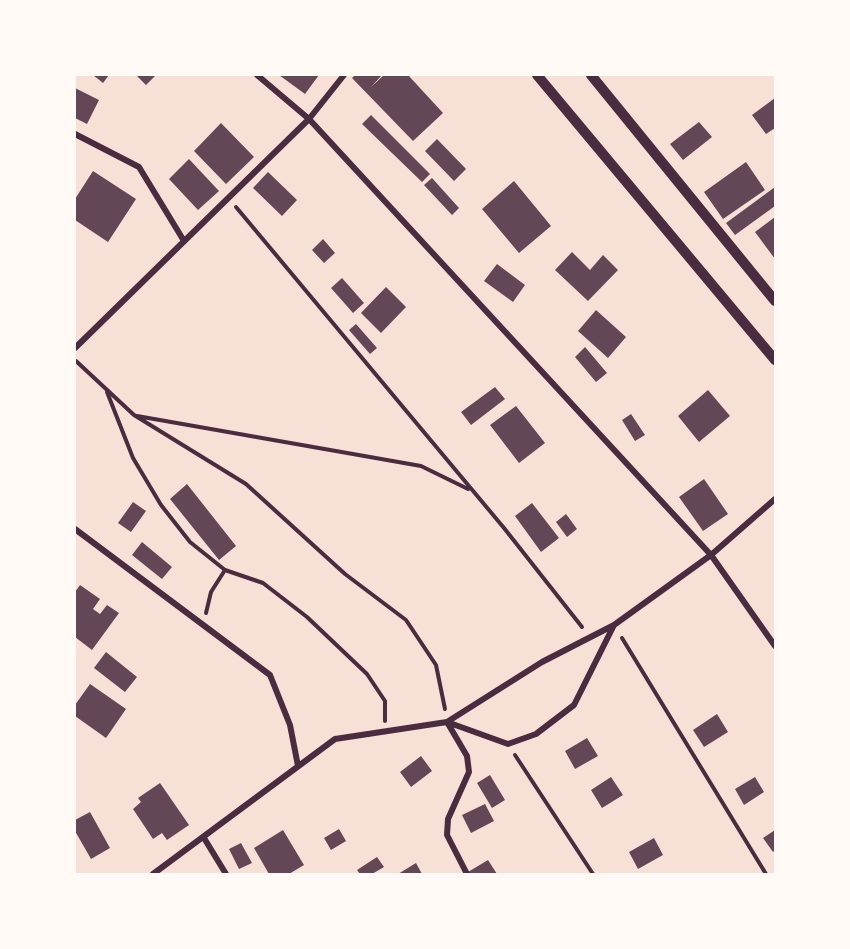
<!DOCTYPE html>
<style>
body{margin:0}
#map{position:relative;width:850px;height:949px;overflow:hidden;background:#f7e1d7;font-family:"IBM Plex Sans",sans-serif}
canvas{display:block}
.frame{position:absolute;inset:0;border:76px solid #fffaf5;pointer-events:none}
</style>
<div id="map">
<canvas width="850" height="949"></canvas>
<div class="frame"></div>
</div>
<script>
const ctx = document.querySelector('canvas').getContext('2d');
ctx.lineJoin = 'round';
function fillPath(path, color) { ctx.fillStyle = color; ctx.fill(path, 'evenodd'); }
const poly = rows => new Path2D(rows.map(r => 'M' + r).join(''));
function strokePath(path, color, width, dash) { ctx.strokeStyle = color; ctx.lineWidth = width; ctx.lineCap = dash ? 'butt' : 'round'; ctx.setLineDash(dash || []); ctx.stroke(path); }
fillPath(poly([
 [93,75,109,75,103,83],
 [136,75,156,75,146,85],
 [279,75,319,75,305,94],
 [355,75,382,75,371,87,384,75,408,75,443,113,413,141,352,78],
 [75,88,99,100,87,124,75,118],
 [775,98,775,128,766,134,752,115],
 [371,115,430,174,422,182,362,124],
 [699,122,712,137,683,160,670,144],
 [221,123,254,157,226,184,194,151],
 [437,139,466,169,454,181,425,151],
 [189,159,219,191,198,210,169,179],
 [746,162,765,190,723,219,704,192],
 [93,171,136,199,108,242,75,220,75,199],
 [268,172,297,200,282,216,253,188],
 [432,178,459,208,452,215,424,185],
 [514,181,551,226,519,253,482,209],
 [775,187,775,206,735,235,726,223],
 [775,217,775,259,755,232],
 [323,239,335,253,324,263,312,250],
 [572,252,590,270,603,255,618,270,588,301,555,270],
 [497,264,525,285,513,302,484,281],
 [342,278,364,303,353,313,331,288],
 [386,287,406,307,381,333,361,313],
 [596,310,626,337,608,358,578,331],
 [356,324,377,348,370,354,349,330],
 [585,347,607,373,596,382,575,357],
 [495,387,505,399,471,425,461,412],
 [708,390,730,416,699,442,678,416],
 [516,406,545,443,519,463,490,425],
 [631,414,645,435,635,441,622,420],
 [704,479,728,514,703,531,679,497],
 [187,484,236,546,219,560,170,499],
 [133,502,146,511,131,532,118,523],
 [532,503,559,538,541,552,515,516],
 [566,514,577,529,567,537,556,522],
 [142,542,172,567,162,579,132,555],
 [80,585,100,599,93,609,100,614,107,605,119,613,92,650,75,637,75,592],
 [106,652,137,677,125,692,94,668],
 [90,684,126,709,106,738,75,716,75,705],
 [717,714,728,732,704,747,693,730],
 [587,738,598,756,575,769,565,751],
 [421,756,432,771,411,787,400,772],
 [490,775,505,800,492,808,477,783],
 [611,777,623,795,602,808,591,790],
 [755,777,764,792,744,805,735,789],
 [160,783,189,825,167,840,162,833,153,839,133,809,141,802,138,798],
 [485,804,494,821,471,833,462,815],
 [90,812,110,848,91,859,75,831,75,820],
 [339,829,346,841,331,850,324,838],
 [283,830,304,865,289,874,269,874,254,848],
 [775,830,775,850,773,852,763,838],
 [654,838,663,855,638,869,629,852],
 [241,843,252,863,239,869,229,849],
 [377,857,384,867,372,874,360,874,357,870],
 [488,860,497,874,469,874,468,872],
 [416,863,422,874,398,874]
]), '#644757');
strokePath(poly([
 [236,207,504,528,582,627],
 [76,361,134,415,246,484,345,574,406,620,436,665,445,709],
 [107,392,133,458,161,505,190,542,225,570,263,583,307,617,367,674,385,701,385,721],
 [137,416,421,466,468,489],
 [206,613,211,592,225,570],
 [622,638,766,874],
 [515,755,593,874]
]), '#4a2c40', 4);
strokePath(poly([
 [257,75,309,119,711,555,775,646],
 [75,134,139,167,184,241],
 [75,348,309,119,344,75],
 [75,529,270,675,290,725,298,766],
 [447,722,508,744,536,734,574,705,614,625],
 [447,722,467,756,469,772,448,819,447,835,467,874],
 [204,838,226,874],
 [153,874,335,739,447,722,542,662,614,625,711,555,775,499]
]), '#4a2c40', 6);
strokePath(poly([
 [537,75,775,360],
 [591,75,775,301]
]), '#4a2c40', 10);
</script>
